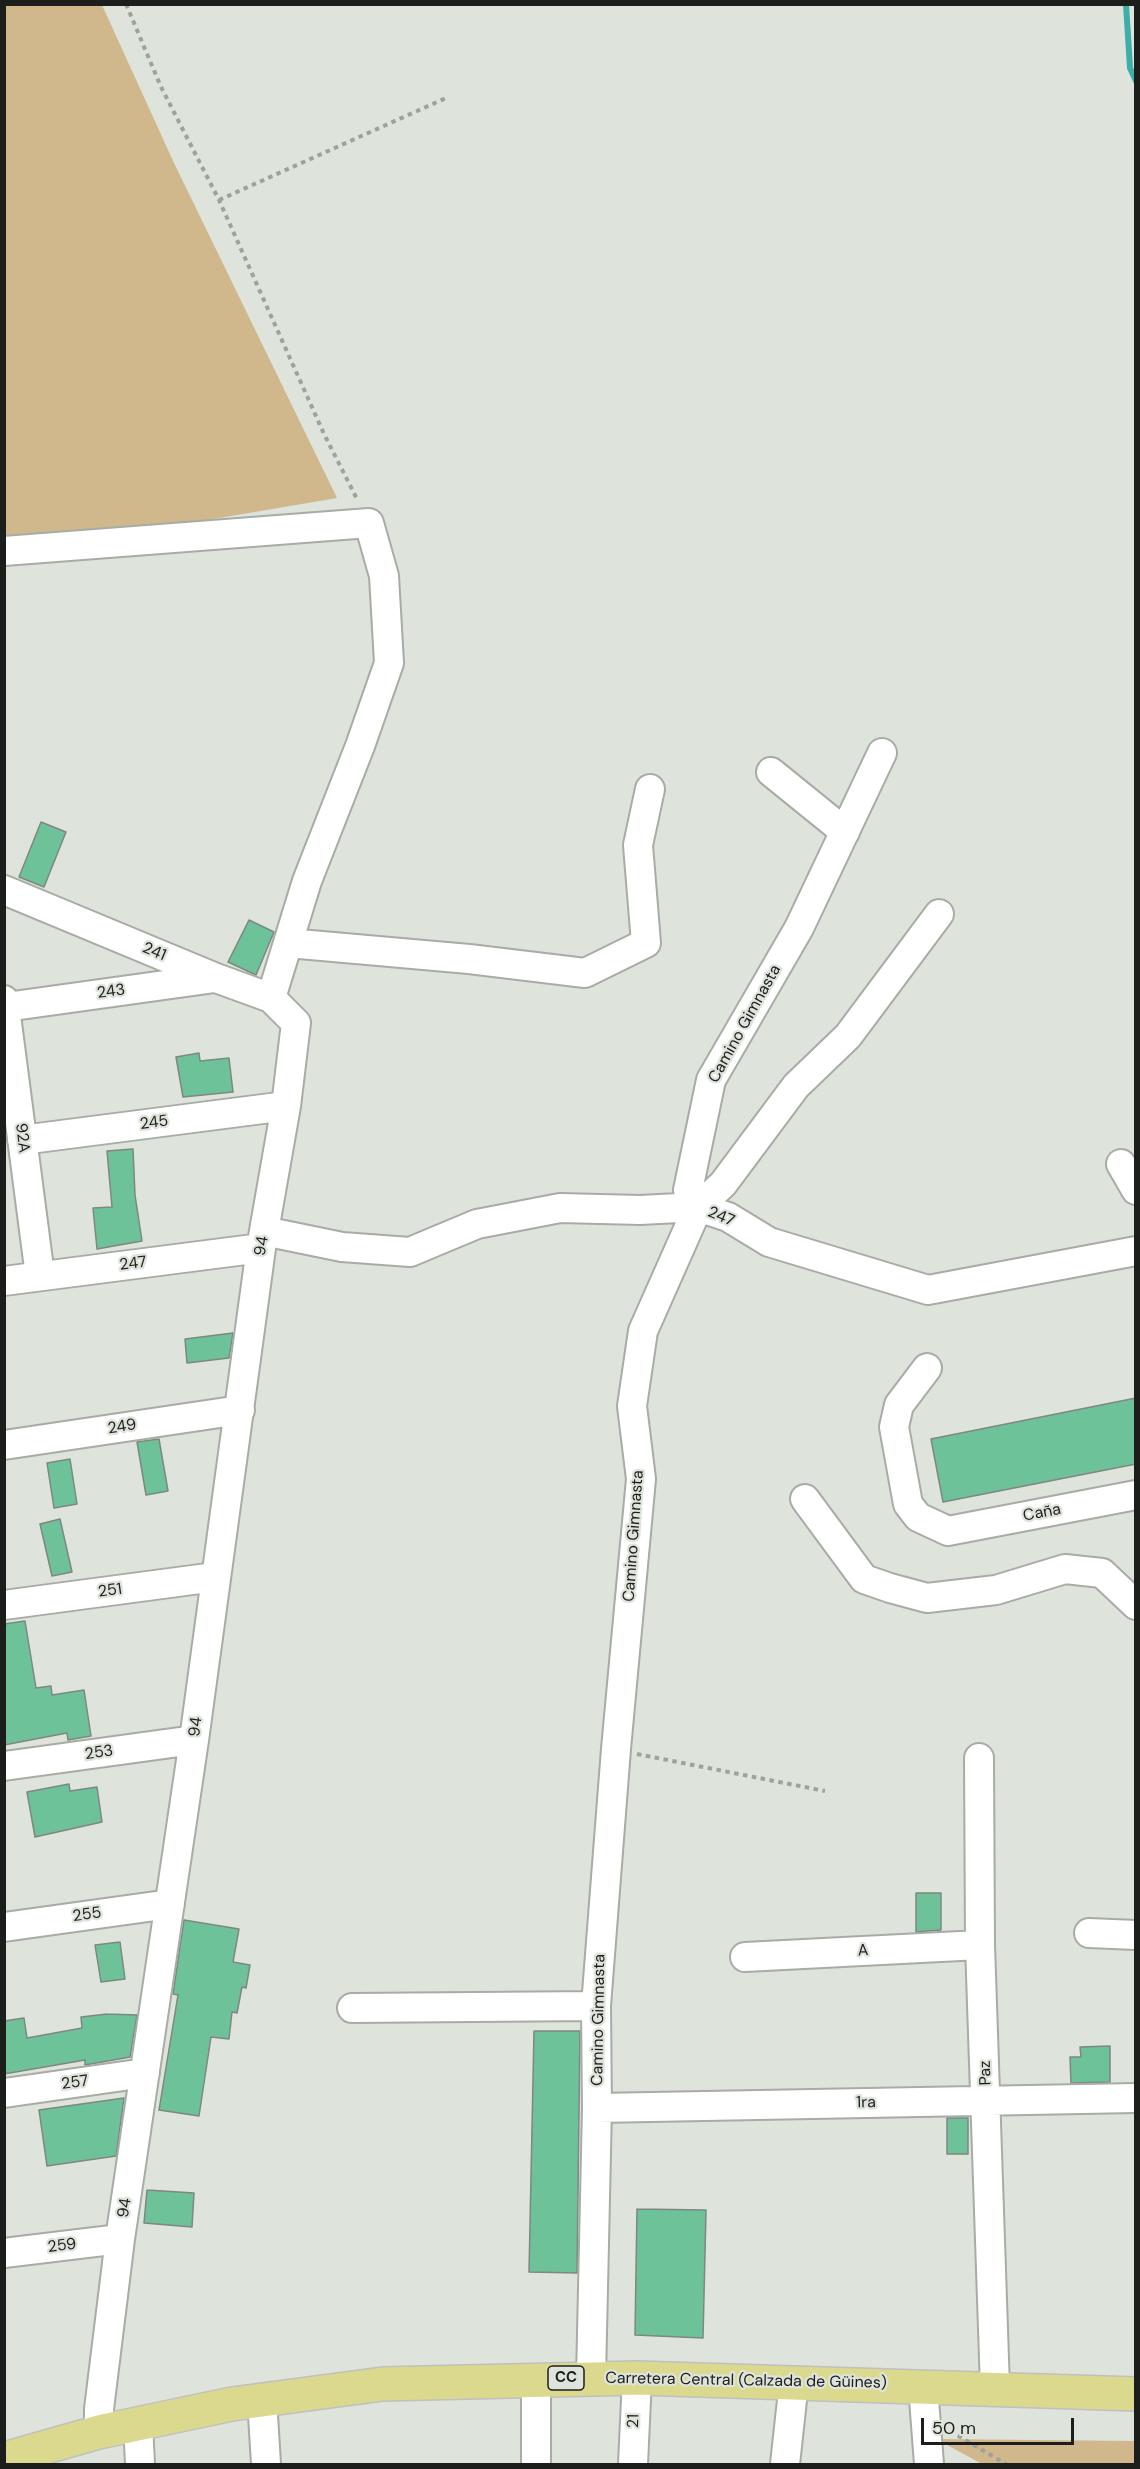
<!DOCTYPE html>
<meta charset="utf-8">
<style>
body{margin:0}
#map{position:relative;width:1140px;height:2469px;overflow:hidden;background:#dee4db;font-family:"DM Sans",sans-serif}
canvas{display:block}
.frame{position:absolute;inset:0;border:6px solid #1c1e1b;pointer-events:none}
.scale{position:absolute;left:921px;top:2418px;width:153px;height:27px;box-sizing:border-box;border:3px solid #1c1e1b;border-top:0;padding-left:8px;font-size:18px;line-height:21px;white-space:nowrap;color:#1c1e1b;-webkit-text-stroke:4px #dee4db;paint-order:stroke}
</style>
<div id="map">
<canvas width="1140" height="2469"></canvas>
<div class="frame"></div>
<div class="scale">50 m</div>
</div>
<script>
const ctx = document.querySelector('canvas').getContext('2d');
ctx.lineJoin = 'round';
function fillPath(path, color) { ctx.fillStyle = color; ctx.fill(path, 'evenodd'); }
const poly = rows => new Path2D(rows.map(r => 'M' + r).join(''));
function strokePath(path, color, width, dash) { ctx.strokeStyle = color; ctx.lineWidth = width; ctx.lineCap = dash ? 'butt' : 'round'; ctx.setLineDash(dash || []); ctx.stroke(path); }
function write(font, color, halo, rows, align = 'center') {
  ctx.font = font + ' "DM Sans",sans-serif'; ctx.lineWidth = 4.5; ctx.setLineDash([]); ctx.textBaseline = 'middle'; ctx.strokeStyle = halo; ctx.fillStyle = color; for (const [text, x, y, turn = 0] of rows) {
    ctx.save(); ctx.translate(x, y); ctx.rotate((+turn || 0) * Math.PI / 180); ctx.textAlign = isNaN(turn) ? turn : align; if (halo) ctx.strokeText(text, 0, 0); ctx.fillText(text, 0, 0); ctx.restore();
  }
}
fillPath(poly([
 [5,5,102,5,174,163,337,498,184,524,5,539],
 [936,2439,1135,2441,1135,2464,982,2464]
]), '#d0b78c');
strokePath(poly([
 [1126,4,1130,68,1136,81]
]), '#3bafa8', 6);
const building = poly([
 [41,822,66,832,44,887,19,877,41,822],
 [249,920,274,932,256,975,228,962,249,920],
 [199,1053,200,1061,229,1058,233,1092,183,1097,176,1057,199,1053],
 [133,1149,135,1195,142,1241,97,1249,93,1208,112,1207,107,1151,133,1149],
 [233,1333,229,1358,187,1363,185,1339,233,1333],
 [1136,1398,1136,1464,943,1502,931,1439,1136,1398],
 [159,1439,168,1491,146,1495,137,1442,159,1439],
 [70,1459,77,1504,54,1508,47,1463,70,1459],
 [60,1519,72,1572,52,1576,40,1524,60,1519],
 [25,1621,36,1688,51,1686,52,1695,84,1690,91,1736,68,1740,67,1733,4,1745,4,1624,25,1621],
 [69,1784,70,1791,97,1787,102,1822,35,1837,27,1792,69,1784],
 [916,1893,941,1893,941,1930,916,1932,916,1893],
 [184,1920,239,1929,233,1962,250,1965,246,1988,242,1987,237,2013,232,2012,229,2039,211,2037,199,2116,159,2110,178,1995,173,1994,184,1920],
 [120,1942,125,1979,101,1982,95,1945,120,1942],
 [107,2014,137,2015,130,2057,85,2065,85,2060,4,2074,4,2021,24,2018,27,2038,82,2028,81,2017,107,2014],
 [534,2031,580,2031,577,2273,529,2272,534,2031],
 [1110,2046,1110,2082,1071,2083,1070,2057,1081,2057,1080,2047,1110,2046],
 [124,2098,116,2156,47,2166,39,2110,124,2098],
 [947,2118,968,2118,968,2154,947,2154,947,2118],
 [147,2190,194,2193,192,2227,144,2223,147,2190],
 [637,2209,706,2210,703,2338,635,2335,637,2209]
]);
fillPath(building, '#6dc29a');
strokePath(building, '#7e8782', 1.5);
const minor = poly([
 [4,551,369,523,384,576,389,663,360,746,307,881,271,998],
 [771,772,845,832],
 [4,890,216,978,271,998,296,1023,286,1106,261,1248,194,1740,120,2239,99,2409,99,2432],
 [288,943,469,959,585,973,646,943,638,845,650,789],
 [4,1000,40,1276],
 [6,1007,215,978],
 [22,1140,286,1106],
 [1121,1164,1136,1190],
 [698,1207,723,1184,796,1086,848,1036,939,914],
 [264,1231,342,1247,410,1252,477,1224,560,1208,640,1210,698,1207,728,1217,769,1242,928,1290,1136,1251],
 [4,1281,261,1248],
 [927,1368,899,1405,894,1427,908,1504,918,1517,948,1531,1136,1495],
 [4,1445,240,1410],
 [805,1499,864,1579,890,1588,927,1598,996,1590,1065,1569,1102,1573,1136,1605],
 [4,1605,215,1577],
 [979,1758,980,1945,995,2388],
 [4,1766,194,1740],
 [4,1927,170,1904],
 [1089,1933,1136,1935],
 [745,1957,980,1945],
 [352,2008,596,2006],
 [4,2093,145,2073],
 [597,2108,1136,2098],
 [4,2253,120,2239],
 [591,2378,597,2108,596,2006,616,1749,641,1479,632,1406,643,1331,698,1207,688,1190,711,1080,799,928,882,753],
 [923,2386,929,2464],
 [262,2399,266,2464],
 [138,2424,140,2464],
 [536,2464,536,2379],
 [633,2464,637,2378],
 [785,2464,794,2382]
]);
const major = poly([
 [4,2459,99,2432,232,2404,383,2384,637,2378,1136,2394]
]);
strokePath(minor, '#a7aca4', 32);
strokePath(major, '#bfc0bf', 36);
strokePath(poly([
 [126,4,161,87,219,200,324,434,358,501],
 [219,200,446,98],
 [637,1754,825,1791],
 [950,2431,1006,2464]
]), '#9ea29b', 4, [4.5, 4.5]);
strokePath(minor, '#fff', 28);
strokePath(major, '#dad98e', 33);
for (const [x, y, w] of [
 [566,2378,36]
]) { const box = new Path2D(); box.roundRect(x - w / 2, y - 12, w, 24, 4.5); ctx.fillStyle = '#dee4db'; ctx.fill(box); strokePath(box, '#1c1e1b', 1.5); }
write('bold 15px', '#1c1e1b', null, [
 ["CC",566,2378]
]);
write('16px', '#1c1e1b', '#dee4db', [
 ["241",154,952,23],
 ["243",111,992,-8],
 ["Camino Gimnasta",745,1024,-61],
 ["245",154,1123,-7],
 ["92A",22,1138,83],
 ["247",721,1217,23],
 ["94",262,1246,-81],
 ["247",133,1264,-7],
 ["249",122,1427,-9],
 ["Caña",1042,1513,-11],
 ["Camino Gimnasta",634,1536,-86],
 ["251",110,1591,-8],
 ["94",196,1727,-83],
 ["253",99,1753,-8],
 ["255",87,1915,-8],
 ["A",863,1951,-3],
 ["Camino Gimnasta",599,2020,-89],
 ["Paz",986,2073,-92],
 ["257",75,2083,-8],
 ["1ra",866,2103,-1],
 ["94",125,2208,-82],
 ["259",62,2246,-7],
 ["Carretera Central (Calzada de Güines)",746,2381,1],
 ["21",634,2421,-89]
]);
</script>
